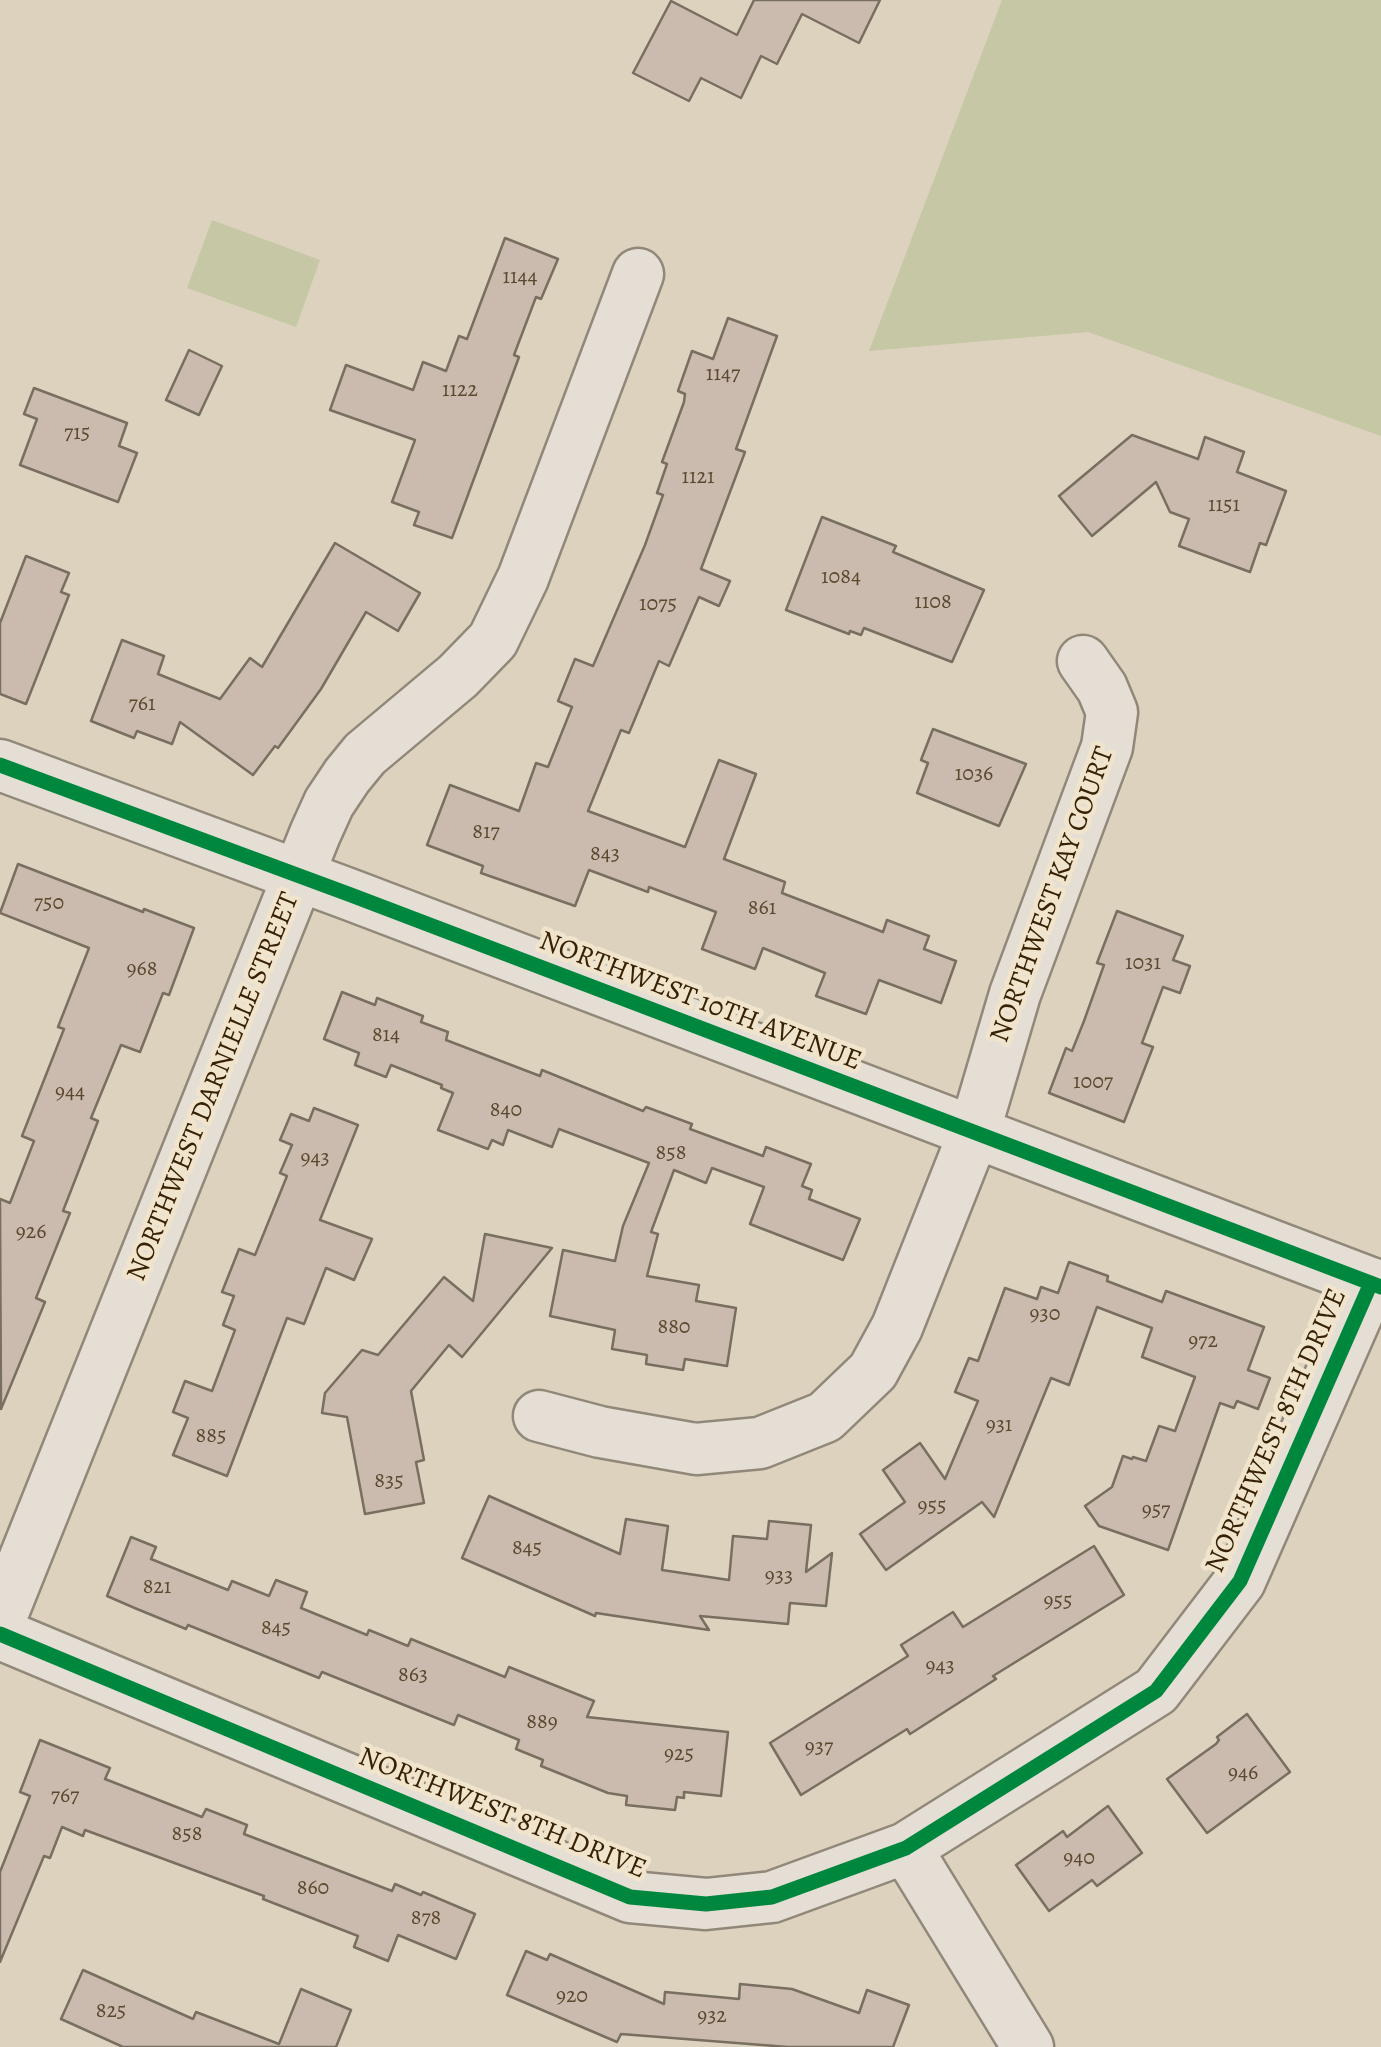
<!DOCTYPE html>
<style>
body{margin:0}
canvas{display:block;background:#ddd2be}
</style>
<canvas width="1381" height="2047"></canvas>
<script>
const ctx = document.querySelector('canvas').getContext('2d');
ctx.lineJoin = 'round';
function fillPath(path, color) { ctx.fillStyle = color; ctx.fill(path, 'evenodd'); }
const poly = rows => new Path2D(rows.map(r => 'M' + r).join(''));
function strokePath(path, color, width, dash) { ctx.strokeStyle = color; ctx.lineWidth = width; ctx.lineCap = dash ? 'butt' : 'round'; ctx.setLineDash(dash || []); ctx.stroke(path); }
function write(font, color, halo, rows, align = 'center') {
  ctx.font = font + ' Alegreya,serif'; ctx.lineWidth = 9; ctx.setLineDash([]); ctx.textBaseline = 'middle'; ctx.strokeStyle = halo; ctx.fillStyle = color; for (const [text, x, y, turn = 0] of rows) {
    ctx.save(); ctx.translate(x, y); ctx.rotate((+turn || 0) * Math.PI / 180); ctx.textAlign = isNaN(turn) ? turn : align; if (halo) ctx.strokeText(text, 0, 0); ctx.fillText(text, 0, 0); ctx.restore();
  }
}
fillPath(poly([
 [1002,0,1381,0,1381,436,1088,332,869,351],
 [212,220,320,260,296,327,187,288]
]), '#c5c7a5');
const building = poly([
 [754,0,880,0,859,43,802,14,777,64,761,56,741,98,701,78,689,101,633,73,671,1,737,35,754,0],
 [505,238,558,259,541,299,536,297,514,355,519,357,452,538,414,525,419,512,392,502,415,440,330,410,346,365,413,390,423,362,446,371,459,336,467,339,505,238],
 [728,318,777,336,736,449,745,452,701,569,730,581,719,606,699,597,669,666,659,661,629,733,621,730,588,811,685,847,719,760,756,774,724,859,785,882,782,893,883,932,887,920,929,936,924,949,956,961,941,1003,879,980,866,1014,816,996,825,973,763,948,755,969,702,949,716,912,649,887,648,892,589,870,575,906,481,873,483,866,427,845,450,785,519,811,536,763,548,767,572,707,558,701,575,659,593,666,645,545,663,495,657,493,667,464,662,462,684,402,685,394,678,391,692,351,713,359,728,318],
 [189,350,222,366,199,415,166,400,189,350],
 [34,388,127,423,119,446,137,453,118,502,20,465,37,419,24,414,34,388],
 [1132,435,1198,459,1205,437,1244,452,1237,472,1286,491,1266,545,1260,543,1250,572,1179,546,1189,519,1170,512,1156,482,1092,536,1059,496,1132,435],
 [822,517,896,546,893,552,984,590,952,662,864,628,861,635,850,631,849,634,786,610,822,517],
 [335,543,420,593,398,631,366,612,321,689,278,748,275,746,253,775,180,722,172,744,137,731,134,738,91,721,122,640,164,656,158,674,220,699,250,658,262,667,335,543],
 [26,556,69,573,61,592,69,595,26,704,0,694,0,623,26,556],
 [933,729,1026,764,999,826,917,793,928,763,921,760,933,729],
 [18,864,143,912,144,909,194,928,169,995,163,993,140,1052,121,1045,91,1118,98,1121,63,1211,70,1213,36,1298,45,1302,1,1409,0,1199,10,1203,34,1141,22,1136,64,1029,58,1027,89,948,0,913,18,864],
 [1117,911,1183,936,1173,960,1190,966,1180,993,1163,987,1142,1043,1153,1047,1124,1122,1049,1093,1066,1048,1072,1051,1084,1021,1104,965,1097,963,1117,911],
 [342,992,375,1005,377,998,423,1016,421,1022,448,1032,446,1040,540,1076,542,1070,643,1111,646,1107,692,1124,690,1129,763,1156,766,1147,811,1164,802,1186,812,1190,809,1199,860,1219,843,1260,750,1224,764,1187,712,1168,706,1183,674,1170,651,1232,658,1234,647,1276,699,1285,696,1301,736,1308,727,1366,685,1359,683,1370,646,1364,647,1355,612,1349,615,1330,550,1316,563,1250,615,1261,623,1226,649,1163,559,1129,552,1147,508,1130,503,1145,492,1140,488,1149,438,1130,453,1093,441,1088,442,1085,391,1065,386,1077,355,1065,359,1053,324,1039,342,992],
 [314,1108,358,1125,320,1220,372,1239,354,1280,326,1268,304,1324,287,1318,227,1476,173,1455,188,1418,173,1412,185,1381,212,1391,235,1330,223,1325,234,1296,222,1292,239,1249,255,1255,287,1176,280,1173,292,1145,280,1140,291,1114,309,1121,314,1108],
 [485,1234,552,1248,462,1357,449,1345,411,1391,424,1460,416,1462,424,1503,365,1514,347,1417,322,1413,325,1393,362,1350,378,1355,444,1277,473,1301,485,1234],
 [1069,1262,1108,1276,1107,1281,1162,1302,1166,1291,1264,1327,1248,1370,1270,1378,1258,1409,1237,1401,1234,1408,1220,1403,1168,1550,1099,1526,1085,1506,1112,1487,1123,1456,1132,1459,1133,1457,1146,1461,1159,1426,1175,1431,1195,1377,1142,1357,1152,1328,1097,1307,1069,1385,1051,1378,994,1517,982,1502,886,1570,860,1534,905,1502,883,1470,920,1443,945,1479,978,1401,955,1392,969,1358,978,1361,1005,1288,1037,1299,1041,1287,1058,1293,1069,1262],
 [489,1496,620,1554,626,1519,668,1526,662,1570,729,1580,733,1536,767,1539,769,1521,811,1525,806,1572,832,1553,826,1606,790,1603,788,1624,700,1616,709,1630,596,1613,595,1616,462,1558,489,1496],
 [131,1537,156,1547,151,1559,228,1590,232,1581,269,1596,276,1580,307,1592,301,1608,367,1635,369,1630,408,1646,411,1639,505,1677,509,1667,594,1701,587,1717,728,1732,721,1796,684,1792,684,1798,677,1797,675,1810,626,1805,627,1796,608,1793,541,1766,543,1760,516,1749,519,1740,458,1715,454,1725,322,1672,319,1678,188,1625,186,1629,137,1609,107,1596,131,1537],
 [1094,1546,1124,1595,993,1676,996,1679,910,1734,907,1729,801,1795,770,1743,908,1656,901,1645,953,1612,963,1627,1094,1546],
 [1247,1714,1290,1772,1207,1833,1167,1779,1216,1744,1219,1740,1217,1737,1247,1714],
 [40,1740,110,1768,105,1779,202,1817,206,1809,247,1825,244,1834,392,1891,395,1884,421,1895,423,1892,475,1914,456,1959,398,1935,388,1961,354,1947,358,1936,263,1899,264,1896,85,1830,83,1836,62,1827,50,1858,44,1856,0,1962,0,1872,30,1796,20,1792,40,1740],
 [1108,1806,1142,1853,1097,1886,1092,1880,1049,1911,1016,1865,1063,1831,1067,1837,1108,1806],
 [526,1951,547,1960,550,1954,664,2004,665,1992,739,1999,740,1984,792,1989,859,2013,867,1990,909,2005,893,2047,788,2047,621,2034,617,2042,507,1995,526,1951],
 [83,1970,193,2019,196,2012,279,2044,301,1989,351,2010,336,2047,123,2047,61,2019,83,1970]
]);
fillPath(building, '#cbbbae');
strokePath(building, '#786f60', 2.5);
const minor = poly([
 [0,765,351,895,1381,1287],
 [539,1416,600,1432,696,1449,760,1443,825,1417,873,1371,897,1327,974,1133,1015,994,1107,747,1112,712,1102,688,1083,661],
 [0,1620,315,834,329,803,347,776,365,754,458,676,493,640,523,578,638,274],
 [0,1634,630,1897,706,1904,772,1897,906,1848,1156,1691,1240,1581,1371,1283],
 [906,1848,1028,2047]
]);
strokePath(minor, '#918879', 55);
strokePath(minor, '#e4ded4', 50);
strokePath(poly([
 [0,765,351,895,1381,1287],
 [0,1634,630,1897,706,1904,772,1897,906,1848,1156,1691,1240,1581,1371,1283]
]), '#00873e', 15);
write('22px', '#5b482e', null, [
 ["1144",520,278],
 ["1147",723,375],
 ["1122",460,391],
 ["715",77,434],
 ["1121",698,478],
 ["1151",1224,506],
 ["1084",841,578],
 ["1108",933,603],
 ["1075",658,605],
 ["761",142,705],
 ["1036",974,775],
 ["817",486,833],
 ["843",605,855],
 ["750",49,904],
 ["861",762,909],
 ["1031",1143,964],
 ["968",142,970],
 ["814",386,1036],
 ["1007",1093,1083],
 ["944",70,1093],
 ["840",506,1111],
 ["858",671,1154],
 ["943",315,1159],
 ["926",31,1233],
 ["930",1045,1315],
 ["880",674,1328],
 ["972",1203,1342],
 ["931",999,1426],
 ["885",211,1437],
 ["835",389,1482],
 ["955",932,1507],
 ["957",1156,1511],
 ["845",527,1549],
 ["933",779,1577],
 ["821",157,1588],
 ["955",1058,1602],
 ["845",276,1629],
 ["943",940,1667],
 ["863",413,1676],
 ["889",542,1723],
 ["937",819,1748],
 ["925",679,1755],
 ["946",1243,1774],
 ["767",65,1797],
 ["858",187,1835],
 ["940",1079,1859],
 ["860",313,1889],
 ["878",426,1919],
 ["920",572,1997],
 ["825",111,2012],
 ["932",712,2017]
]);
write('28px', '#362104', '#f1e4cc', [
 ["NORTHWEST KAY COURT",1053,895,-70],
 ["NORTHWEST 10TH AVENUE",700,1002,21],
 ["NORTHWEST DARNIELLE STREET",214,1087,-68],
 ["NORTHWEST 8TH DRIVE",1277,1431,-66],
 ["NORTHWEST 8TH DRIVE",502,1814,22]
]);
</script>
